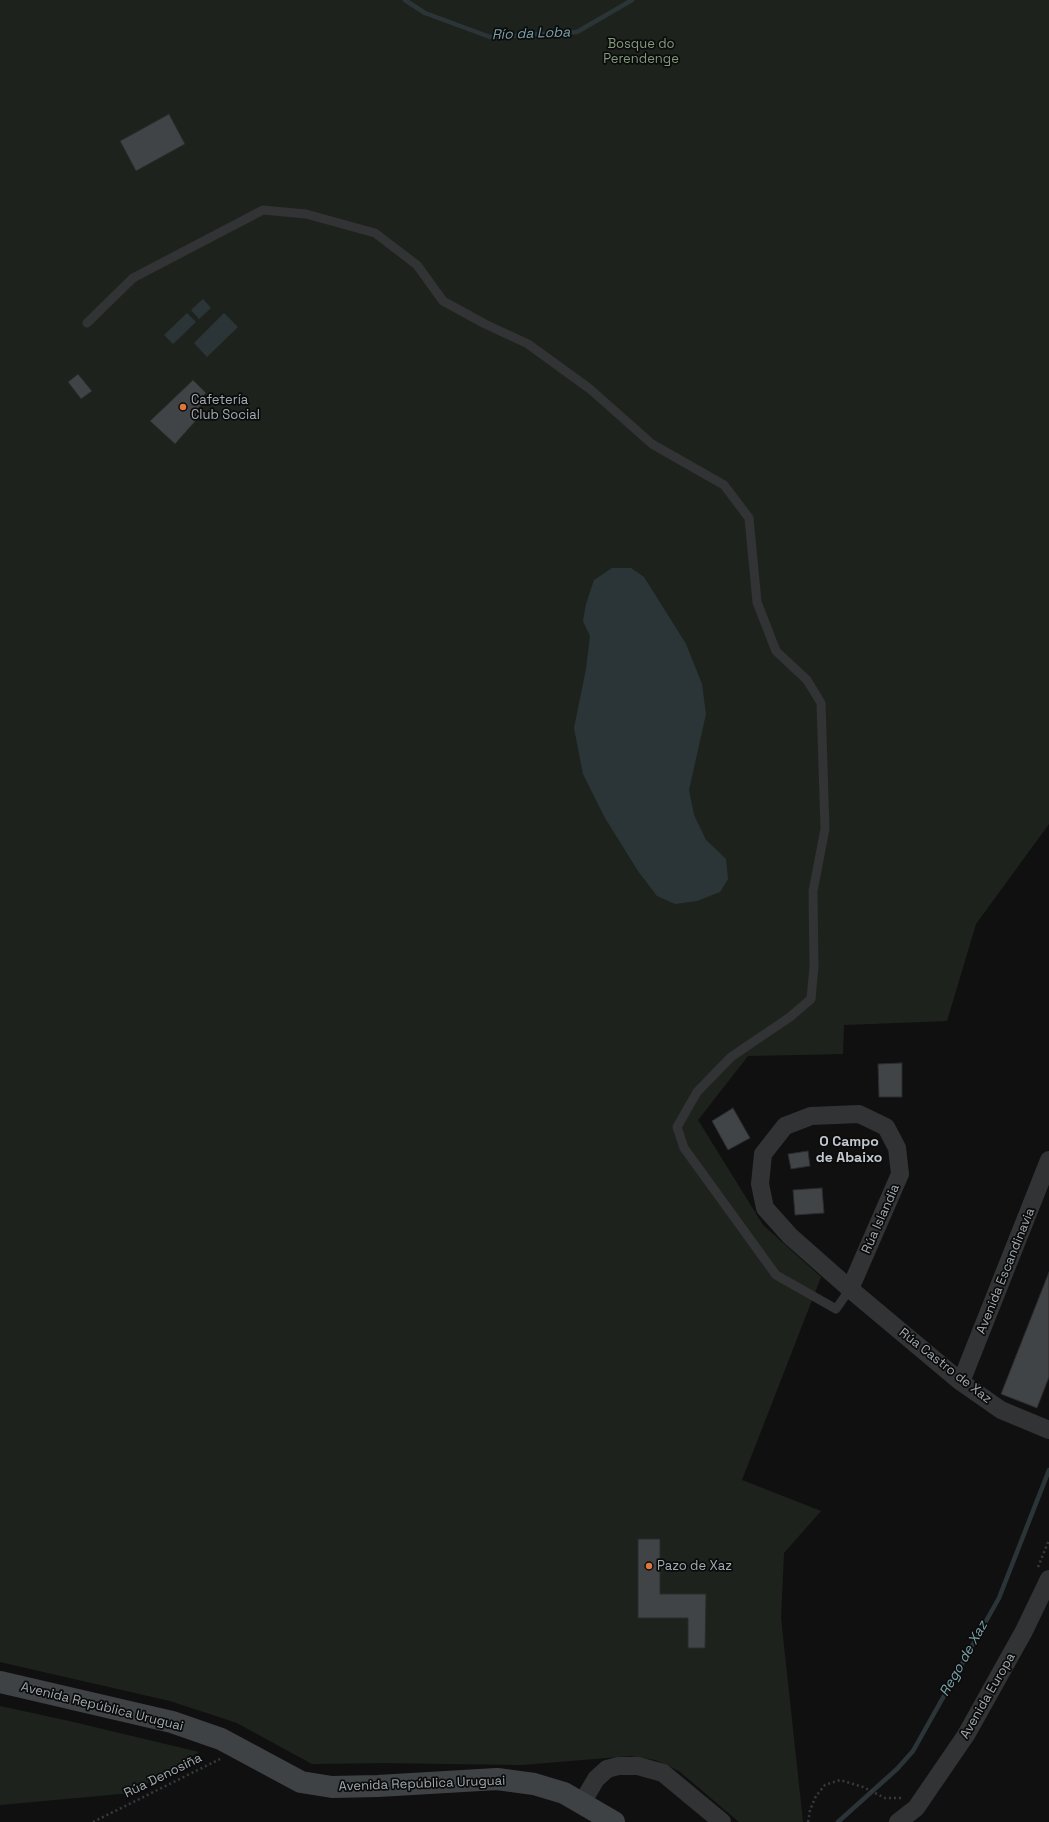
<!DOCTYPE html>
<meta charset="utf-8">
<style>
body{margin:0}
canvas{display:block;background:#101011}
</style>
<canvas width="1049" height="1822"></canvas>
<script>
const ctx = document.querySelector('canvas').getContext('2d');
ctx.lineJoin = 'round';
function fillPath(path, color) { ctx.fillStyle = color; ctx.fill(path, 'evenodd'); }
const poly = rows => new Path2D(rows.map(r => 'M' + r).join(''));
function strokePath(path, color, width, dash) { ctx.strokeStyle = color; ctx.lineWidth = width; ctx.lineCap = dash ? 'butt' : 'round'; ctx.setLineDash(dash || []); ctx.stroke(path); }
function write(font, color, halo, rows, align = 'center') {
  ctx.font = font + ' "Space Grotesk",sans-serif'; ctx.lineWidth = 3.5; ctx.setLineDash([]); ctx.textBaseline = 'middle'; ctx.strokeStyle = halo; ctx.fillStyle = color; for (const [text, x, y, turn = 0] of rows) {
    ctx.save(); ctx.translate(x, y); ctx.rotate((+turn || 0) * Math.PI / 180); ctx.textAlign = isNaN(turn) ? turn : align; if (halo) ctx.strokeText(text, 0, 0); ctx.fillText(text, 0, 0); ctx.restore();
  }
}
fillPath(poly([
 [0,0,1049,0,1049,824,976,924,947,1021,844,1025,843,1054,748,1056,698,1120,763,1225,821,1277,742,1480,821,1511,784,1553,781,1618,803,1822,739,1822,679,1771,655,1760,630,1756,522,1765,383,1763,312,1764,237,1723,170,1701,0,1662],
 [0,1706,69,1721,199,1752,131,1793,0,1805]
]), '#1d231c');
fillPath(poly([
 [203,299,211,308,199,319,191,310],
 [187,313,196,322,173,344,164,335],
 [224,313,238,327,207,357,194,343],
 [612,568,631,568,644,577,686,644,702,684,706,714,689,790,694,815,706,840,726,859,728,879,720,892,697,901,675,904,657,896,638,871,605,818,583,774,574,728,586,669,590,636,583,621,586,604,594,580]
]), '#2b3538');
strokePath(poly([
 [405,0,425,13,490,37,577,32,632,0],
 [838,1822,897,1769,913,1751,999,1598,1049,1470]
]), '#2b3538', 4.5);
const building = poly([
 [169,114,185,144,136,171,120,141,169,114],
 [78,374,92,391,81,399,68,382,78,374],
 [193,380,206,393,202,397,206,401,194,412,199,417,175,444,150,421,193,380],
 [902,1063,902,1097,879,1097,878,1064,902,1063],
 [733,1108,750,1138,728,1150,712,1121,733,1108],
 [808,1151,810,1166,791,1169,788,1154,808,1151],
 [822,1188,824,1213,795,1215,793,1190,822,1188],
 [1049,1272,1049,1377,1037,1408,1001,1394,1049,1272],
 [638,1539,660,1539,660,1594,706,1594,705,1648,688,1648,688,1618,638,1618,638,1539]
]);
fillPath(building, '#414446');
strokePath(building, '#2a2b2d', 1);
strokePath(poly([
 [1038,1567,1049,1540],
 [93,1822,220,1759],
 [808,1822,810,1810,816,1796,825,1785,840,1780,863,1787,885,1798,902,1798]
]), '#373a3c', 2.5, [2, 3]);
strokePath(poly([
 [87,323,133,278,263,210,306,214,375,233,417,265,443,301,485,324,528,344,590,389,652,444,724,485,749,518,757,602,776,651,807,680,821,703,825,829,813,891,814,967,811,999,790,1017,731,1057,697,1092,677,1127,684,1148,776,1275,836,1309,850,1289]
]), '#313335', 9);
strokePath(poly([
 [850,1289,900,1174,897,1148,886,1127,859,1114,811,1116,785,1126,763,1154,760,1184,765,1208,790,1236,850,1289,961,1382,1001,1410,1049,1430],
 [961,1382,1049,1160],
 [582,1803,596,1779,607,1769,618,1766,638,1766,663,1773,722,1822],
 [898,1822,916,1808,966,1735,1024,1631,1049,1579]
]), '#313335', 18);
strokePath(poly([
 [0,1682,172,1722,221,1739,301,1782,332,1787,378,1786,497,1779,534,1784,564,1793,614,1822]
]), '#3f4245', 22);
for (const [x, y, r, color] of [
 [183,407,4,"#df763a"],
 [649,1566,4,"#df763a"]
]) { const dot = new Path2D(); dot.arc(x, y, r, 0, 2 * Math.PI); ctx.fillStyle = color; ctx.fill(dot); strokePath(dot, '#0b0b0c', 1.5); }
write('13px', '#829a7b', '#0b0b0c', [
 ["Bosque do",641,44],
 ["Perendenge",641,59]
]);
write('13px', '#a2abb0', '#0b0b0c', [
 ["Cafetería",191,400],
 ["Club Social",191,415],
 ["Pazo de Xaz",657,1566]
], 'left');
write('13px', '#a2abb0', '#0b0b0c', [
 ["Rúa Islandia",881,1219,-66],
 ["Avenida Escandinavia",1006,1271,-68],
 ["Rúa Castro de Xaz",945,1366,38],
 ["Avenida Europa",988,1696,-60],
 ["Avenida República Uruguai",102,1707,14],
 ["Rúa Denosiña",163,1776,-26],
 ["Avenida República Uruguai",422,1784,-2]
]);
write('italic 14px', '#7ba1a9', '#0b0b0c', [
 ["Río da Loba",531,34,-2],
 ["Rego de Xaz",964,1659,-61]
]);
write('bold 14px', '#c3c8cd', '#0b0b0c', [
 ["O Campo",849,1142],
 ["de Abaixo",849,1158]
]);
</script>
